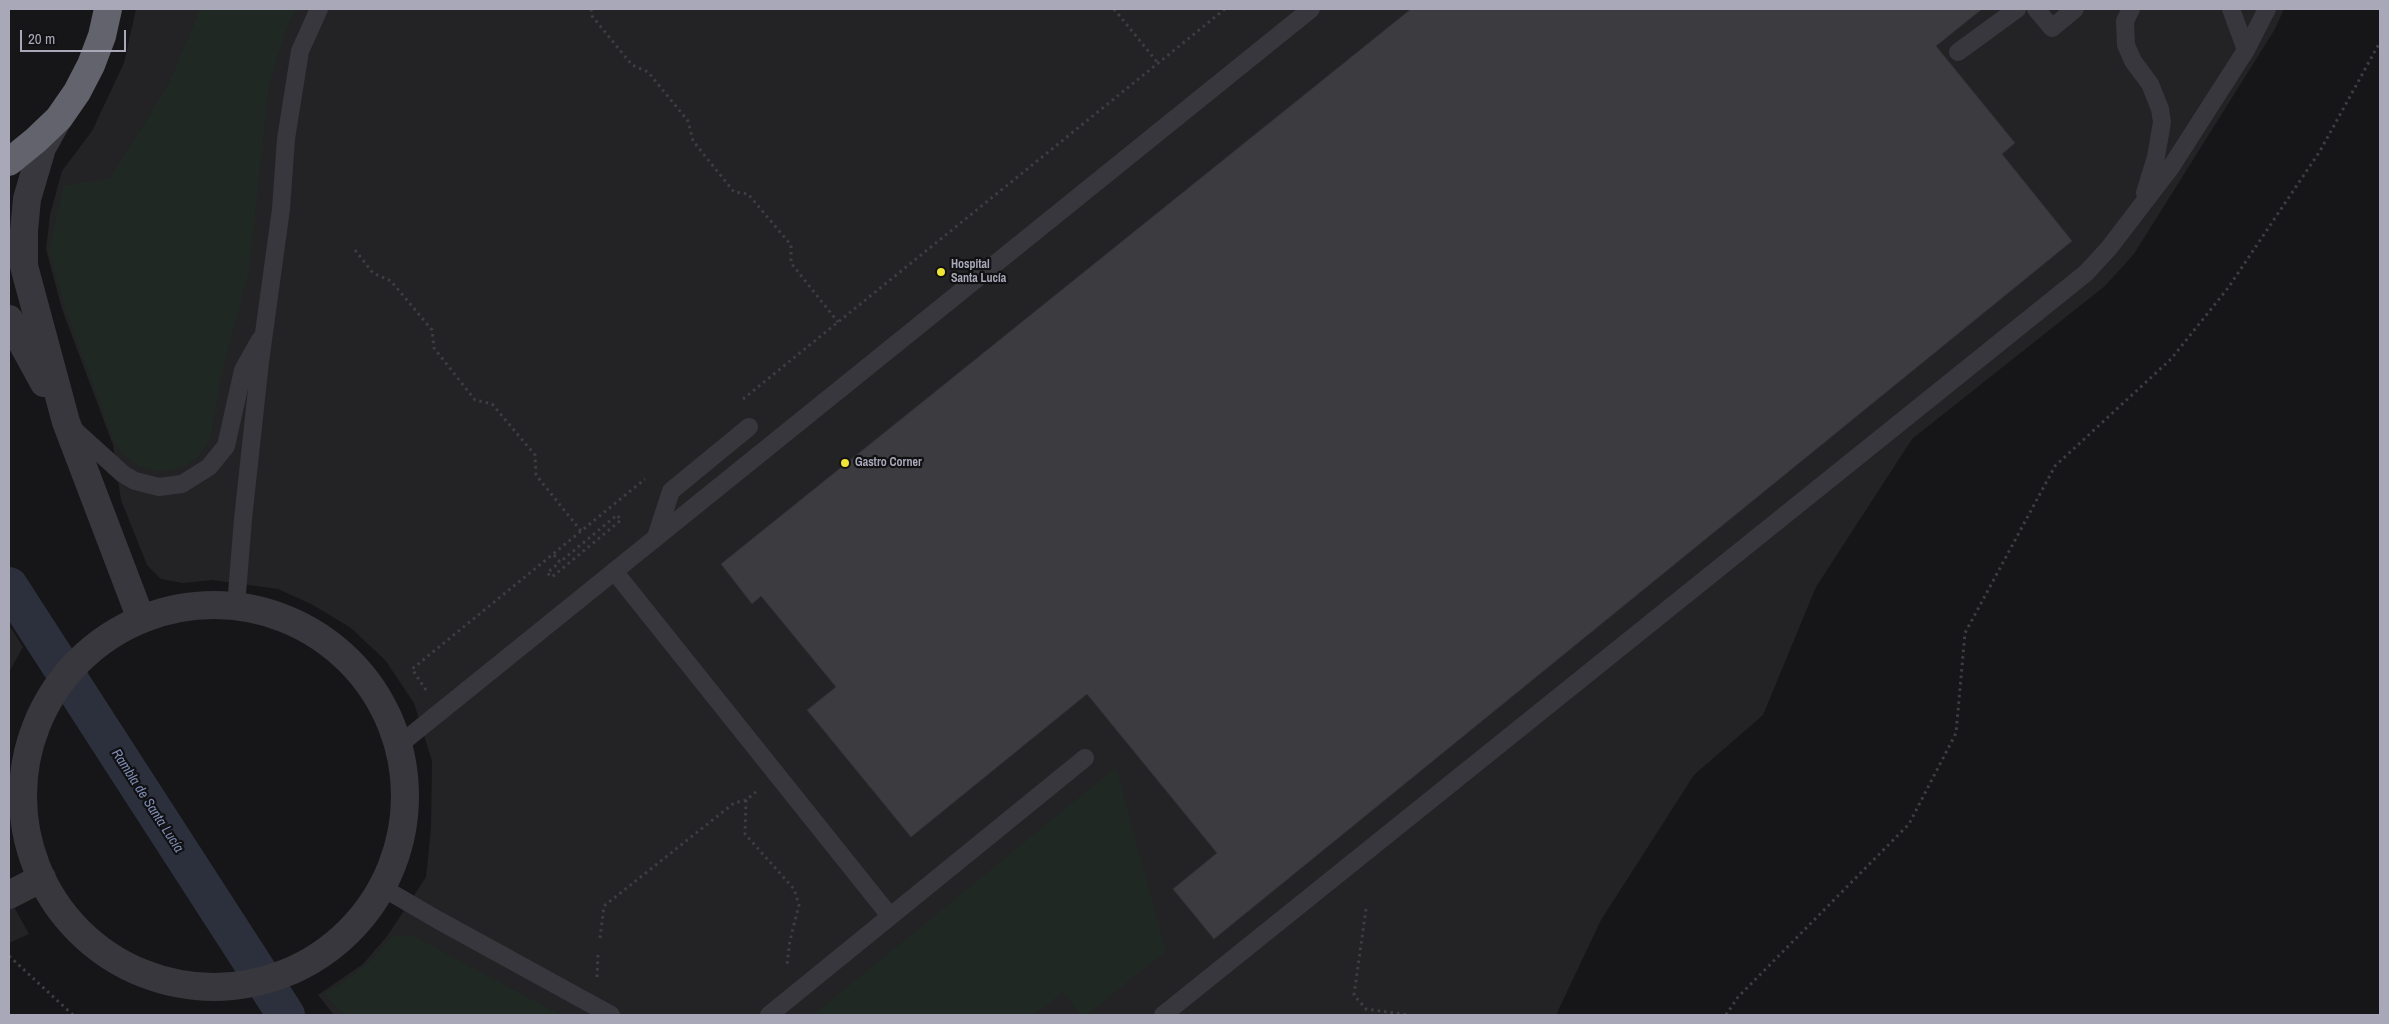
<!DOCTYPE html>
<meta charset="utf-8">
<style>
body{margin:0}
#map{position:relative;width:2389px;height:1024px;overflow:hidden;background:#161618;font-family:"Archivo Narrow",sans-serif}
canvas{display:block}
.frame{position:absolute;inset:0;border:10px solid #a8a8b8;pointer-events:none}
.scale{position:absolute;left:20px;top:30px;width:106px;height:22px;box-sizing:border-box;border:2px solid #a8a8b8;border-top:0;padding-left:6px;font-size:15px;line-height:18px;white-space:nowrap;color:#a8a8b8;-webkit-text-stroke:4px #111113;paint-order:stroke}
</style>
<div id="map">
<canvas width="2389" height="1024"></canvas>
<div class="frame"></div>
<div class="scale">20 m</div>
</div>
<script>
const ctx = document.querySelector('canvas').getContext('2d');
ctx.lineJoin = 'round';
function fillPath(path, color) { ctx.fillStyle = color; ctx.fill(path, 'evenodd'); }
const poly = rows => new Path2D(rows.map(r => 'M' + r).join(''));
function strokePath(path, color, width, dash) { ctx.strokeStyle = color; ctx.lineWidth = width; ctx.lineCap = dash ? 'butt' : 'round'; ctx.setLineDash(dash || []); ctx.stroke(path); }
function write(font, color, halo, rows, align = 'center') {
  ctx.font = font + ' "Archivo Narrow",sans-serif'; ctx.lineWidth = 4.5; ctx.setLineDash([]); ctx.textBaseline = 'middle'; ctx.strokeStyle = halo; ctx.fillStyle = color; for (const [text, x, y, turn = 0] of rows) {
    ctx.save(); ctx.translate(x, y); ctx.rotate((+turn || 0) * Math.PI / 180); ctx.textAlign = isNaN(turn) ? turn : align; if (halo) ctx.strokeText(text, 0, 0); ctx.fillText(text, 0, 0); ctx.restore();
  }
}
fillPath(poly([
 [136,9,2284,9,2275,29,2134,254,2105,286,1912,439,1816,587,1763,715,1694,775,1601,920,1556,1015,334,1015,318,995,363,964,388,935,426,877,431,828,432,761,414,703,385,660,351,628,313,605,278,589,212,580,183,583,161,579,147,565,121,500,113,445,62,309,46,249,50,215,62,171,92,131,124,63],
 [9,625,23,647,9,672],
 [9,898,29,934,9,943]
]), '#232225');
fillPath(poly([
 [200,9,298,9,289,22,269,85,249,272,221,377,211,438,198,457,187,465,174,470,156,471,139,466,124,456,114,442,65,308,49,250,63,186,110,178,168,85],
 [1116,767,1166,951,1087,1015,1081,1015,1063,992,1034,1015,813,1015],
 [393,935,414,936,561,1015,343,1015,324,993,344,982,369,962]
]), '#202823');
fillPath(poly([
 [292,1002,301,1015,267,1014]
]), '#2c303c');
strokePath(poly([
 [9,586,286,1015]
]), '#2c303c', 38);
const building = poly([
 [1411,9,1982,9,1936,46,2015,143,2002,154,2072,241,1214,939,1173,889,1217,853,1087,694,911,837,807,710,836,687,761,596,752,604,721,564,1411,9]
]);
fillPath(building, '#3c3b40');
strokePath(building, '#313034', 1);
strokePath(poly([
 [591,9,592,16,632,65,648,72,688,121,693,141,734,192,748,194,791,245,791,263,838,322],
 [1114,9,1158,63],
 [355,250,373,273,391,281,432,330,434,348,475,400,492,404,535,455,536,475,581,531],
 [743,399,1225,9],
 [554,555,560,562,617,515,621,520,552,577,547,573,560,562],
 [426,690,412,669,645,479],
 [746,800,745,834,794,889,799,905,790,940,787,965],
 [1366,909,1354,995,1366,1009,1409,1015],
 [600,938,604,906,734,803,746,800,756,792],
 [9,956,73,1015],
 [597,977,598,954],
 [1726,1015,1738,997,1909,824,1956,733,1965,633,2055,466,2171,359,2228,288,2320,151,2380,42]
]), '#3d3d44', 3, [2.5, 4]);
strokePath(poly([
 [2036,9,2052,28,2075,9],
 [2131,9,2125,21,2126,45,2133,61,2150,84,2160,109,2162,122,2156,157,2145,193],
 [2231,9,2246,50],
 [1958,52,2017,9],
 [71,427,123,474,135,481,159,487,182,484,209,467,226,446,243,370,260,340],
 [656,537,671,491,749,427],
 [614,571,890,916],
 [236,606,243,519,260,362,281,209,286,139,300,51,319,9],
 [399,745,1311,9],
 [383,888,438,920,611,1015],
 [769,1015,1085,758],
 [1163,1015,2086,273,2109,248,2171,167,2246,50,2267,9]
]), '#38373d', 18);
strokePath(poly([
 [57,121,42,148,27,199,24,231,24,266,66,422,141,619],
 [9,319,44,383],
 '23 796a191 191 0 1 1 382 0a191 191 0 1 1-382 0Z',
 [9,895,42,878]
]), '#38373d', 28);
strokePath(poly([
 [9,162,36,140,59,118,77,92,91,65,102,36,108,9]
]), '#63636e', 28);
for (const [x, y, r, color] of [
 [941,272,5,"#f1e635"],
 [845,463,5,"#f1e635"]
]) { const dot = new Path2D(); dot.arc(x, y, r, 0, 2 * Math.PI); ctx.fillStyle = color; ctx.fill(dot); strokePath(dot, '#111113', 2); }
write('bold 12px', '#a8a8b8', '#111113', [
 ["Hospital",951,265],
 ["Santa Lucía",951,279],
 ["Gastro Corner",855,463]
], 'left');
write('italic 14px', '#7f8cb3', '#111113', [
 ["Rambla de Santa Lucía",147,801,57]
]);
</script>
